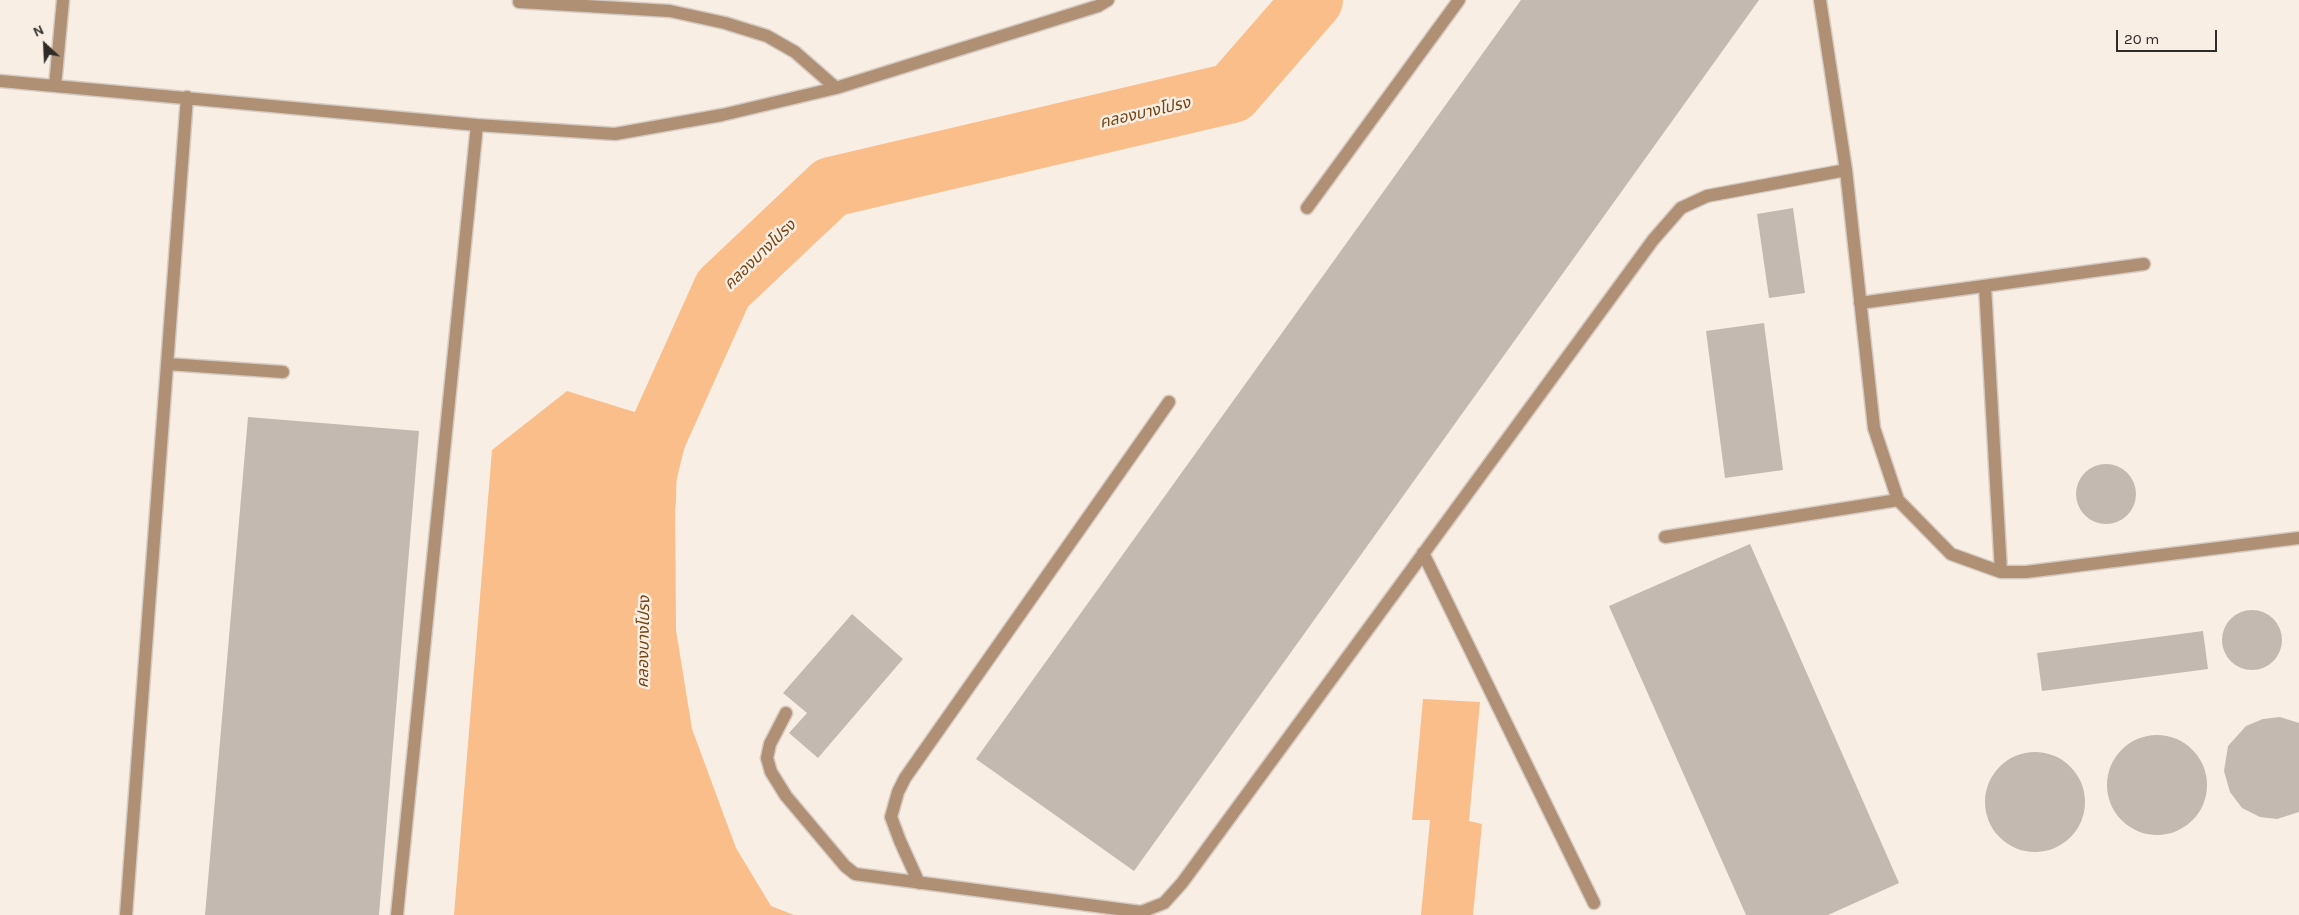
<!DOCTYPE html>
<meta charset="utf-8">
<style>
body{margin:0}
#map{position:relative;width:2299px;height:915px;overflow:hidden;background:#f9eee4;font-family:Karla,sans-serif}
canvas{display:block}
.north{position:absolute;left:20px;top:20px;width:50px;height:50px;-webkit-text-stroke:4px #f9eee4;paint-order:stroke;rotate:335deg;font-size:14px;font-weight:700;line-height:20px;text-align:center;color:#2f2b28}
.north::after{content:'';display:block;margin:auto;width:18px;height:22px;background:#2f2b28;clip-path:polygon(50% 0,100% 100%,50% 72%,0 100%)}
.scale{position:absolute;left:2116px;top:30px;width:101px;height:22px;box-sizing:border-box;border:2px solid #2f2b28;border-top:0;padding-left:6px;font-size:15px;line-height:18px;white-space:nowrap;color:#2f2b28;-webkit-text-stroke:4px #f9eee4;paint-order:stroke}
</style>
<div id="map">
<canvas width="2299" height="915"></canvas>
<div class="north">N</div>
<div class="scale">20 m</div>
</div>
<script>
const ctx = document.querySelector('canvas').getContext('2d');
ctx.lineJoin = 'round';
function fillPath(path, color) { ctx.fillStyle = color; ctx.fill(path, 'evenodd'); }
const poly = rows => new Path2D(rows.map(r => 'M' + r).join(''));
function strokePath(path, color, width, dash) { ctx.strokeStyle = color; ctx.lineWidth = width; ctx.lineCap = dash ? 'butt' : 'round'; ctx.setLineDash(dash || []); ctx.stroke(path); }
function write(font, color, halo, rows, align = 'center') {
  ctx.font = font + ' Karla,"Noto Sans Thai",sans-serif'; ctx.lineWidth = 5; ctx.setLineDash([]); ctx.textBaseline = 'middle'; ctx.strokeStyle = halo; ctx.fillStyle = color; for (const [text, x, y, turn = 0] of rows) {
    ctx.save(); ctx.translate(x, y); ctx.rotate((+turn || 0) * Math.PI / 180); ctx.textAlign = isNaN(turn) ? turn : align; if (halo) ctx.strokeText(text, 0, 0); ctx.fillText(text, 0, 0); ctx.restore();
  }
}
fillPath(poly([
 [567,391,689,429,675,486,676,630,692,729,736,848,771,906,794,915,454,915,492,450],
 [1423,699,1480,702,1469,821,1482,824,1473,915,1421,915,1430,820,1412,820]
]), '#fabe8b');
strokePath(poly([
 [646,501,647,458,723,289,831,187,1232,93,1313,0]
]), '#fabe8b', 60);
fillPath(poly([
 [1521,0,1759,0,1134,871,976,759],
 [1793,208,1805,293,1769,298,1757,214],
 [1764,323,1783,470,1725,478,1706,331],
 [248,417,419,431,379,915,205,915],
 '2076 494a30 30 0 1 1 60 0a30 30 0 1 1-60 0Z',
 [1750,544,1899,883,1828,915,1746,915,1609,606],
 '2222 640a30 30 0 1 1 60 0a30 30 0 1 1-60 0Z',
 [852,614,903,659,818,758,789,733,807,713,783,693],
 [2203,631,2208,669,2042,691,2037,653],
 [2280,717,2299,723,2299,812,2277,819,2260,817,2242,808,2230,792,2224,771,2228,746,2246,726,2263,719],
 '2107 785a50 50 0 1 1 100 0a50 50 0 1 1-100 0Z',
 '1985 802a50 50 0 1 1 100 0a50 50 0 1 1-100 0Z'
]), '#c3b9b0');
const lane = poly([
 [1820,0,1846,170,1874,428,1898,500,1951,554,2001,572,2026,572,2299,538],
 [519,2,670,11,725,23,767,36,795,52,835,87],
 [0,81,477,125,615,134,722,115,836,88,1098,6,1108,0],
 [55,86,63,0],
 [1307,208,1459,0],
 [1985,286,2001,572],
 [1860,303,2144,264],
 [167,364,283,372],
 [1665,537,1898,500],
 [1423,553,1594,903],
 [786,713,770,744,767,758,771,772,786,796,845,866,855,874,1141,912,1164,903,1182,883,1653,240,1681,208,1707,196,1846,170],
 [919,883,900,841,891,817,898,792,905,778,1169,402],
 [126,915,187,97],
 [397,915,477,125]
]);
strokePath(lane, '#d5cbc2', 15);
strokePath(lane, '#b09075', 12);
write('italic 16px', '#744512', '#f9eee4', [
 ["คลองบางโปรง",1145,113,-13],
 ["คลองบางโปรง",760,255,-44],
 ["คลองบางโปรง",644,642,-89]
]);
</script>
